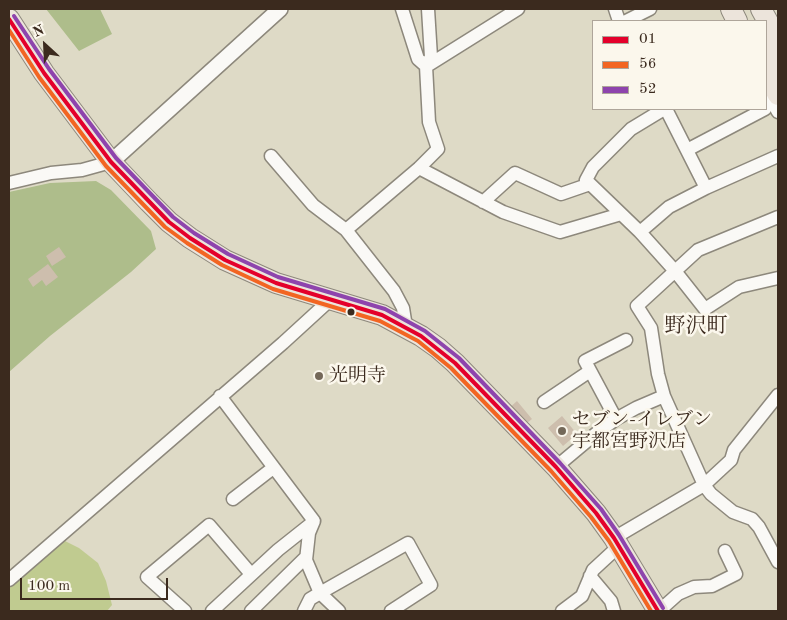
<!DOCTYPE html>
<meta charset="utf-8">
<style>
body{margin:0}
#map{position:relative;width:787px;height:620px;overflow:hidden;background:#dedac6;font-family:"Old Standard TT",serif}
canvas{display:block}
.frame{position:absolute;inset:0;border:10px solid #3b2a1e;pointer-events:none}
.legend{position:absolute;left:592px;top:20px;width:175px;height:90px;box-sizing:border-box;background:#fbf7ec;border:1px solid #aea59a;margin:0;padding:6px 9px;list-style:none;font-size:15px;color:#3b2a1e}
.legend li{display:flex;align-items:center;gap:10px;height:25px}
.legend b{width:25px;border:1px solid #aea59a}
.north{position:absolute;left:20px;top:20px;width:50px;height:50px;-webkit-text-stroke:4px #fbf7ec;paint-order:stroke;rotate:335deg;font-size:14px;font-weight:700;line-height:20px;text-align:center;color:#3b2a1e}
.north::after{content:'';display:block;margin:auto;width:18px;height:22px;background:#3b2a1e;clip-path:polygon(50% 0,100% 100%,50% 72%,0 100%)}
.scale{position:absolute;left:20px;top:578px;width:148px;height:22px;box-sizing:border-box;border:2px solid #3b2a1e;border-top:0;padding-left:6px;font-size:15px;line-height:18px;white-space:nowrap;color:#3b2a1e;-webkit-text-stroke:4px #fbf7ec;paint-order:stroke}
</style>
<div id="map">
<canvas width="787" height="620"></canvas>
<div class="frame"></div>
<ul class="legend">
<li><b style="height:6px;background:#e4002b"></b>01</li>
<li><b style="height:6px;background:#f26522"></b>56</li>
<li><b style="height:6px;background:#8e44ad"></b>52</li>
</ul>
<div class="north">N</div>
<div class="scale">100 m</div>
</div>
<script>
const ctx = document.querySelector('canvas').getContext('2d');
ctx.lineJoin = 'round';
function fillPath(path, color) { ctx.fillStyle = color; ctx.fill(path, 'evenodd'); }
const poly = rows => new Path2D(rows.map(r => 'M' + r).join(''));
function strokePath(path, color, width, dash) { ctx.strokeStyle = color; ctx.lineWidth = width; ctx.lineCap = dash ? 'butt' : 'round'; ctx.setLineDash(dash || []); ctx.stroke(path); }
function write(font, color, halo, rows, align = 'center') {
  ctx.font = font + ' "Old Standard TT","Noto Serif JP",serif'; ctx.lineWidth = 5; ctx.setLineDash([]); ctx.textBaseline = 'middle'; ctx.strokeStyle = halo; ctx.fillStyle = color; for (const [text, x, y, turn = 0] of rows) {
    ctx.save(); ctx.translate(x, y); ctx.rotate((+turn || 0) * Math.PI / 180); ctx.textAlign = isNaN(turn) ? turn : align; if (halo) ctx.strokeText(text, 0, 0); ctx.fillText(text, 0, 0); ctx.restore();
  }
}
fillPath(poly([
 [61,539,79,548,98,563,106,581,112,605,107,611,9,611,9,584]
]), '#c0cb90');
fillPath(poly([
 [46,9,100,9,112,34,79,51],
 [96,181,111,190,151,231,156,249,131,272,50,336,9,372,9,192,50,183]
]), '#aebd8b');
fillPath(poly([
 [59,247,66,257,52,266,46,256],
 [48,264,58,277,46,286,42,280,33,287,28,279],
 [517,401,532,419,522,427,507,410],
 [562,416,577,434,563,446,548,428]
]), '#cdbead');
const minor = poly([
 [402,9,418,59,426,66],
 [615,9,619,21],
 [626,21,650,9],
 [427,66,518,9],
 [766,91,778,112],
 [664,109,631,129,593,167,586,180,640,232,675,271,705,309,739,287,778,278],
 [666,109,706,188],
 [687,150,765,109],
 [271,156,313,205,346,230],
 [419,168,503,212,560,232,621,214],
 [9,183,51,173,82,170,111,162],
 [483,202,515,173,561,194,590,184],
 [778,217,698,250,637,306,651,328,658,374,664,396,704,485,711,494,733,512,752,519,759,527,778,562],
 [640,232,669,207,706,188,778,156],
 [406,327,403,308,394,291,346,230,419,168,438,149,429,122,426,66,431,57,428,9],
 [220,396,314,521,309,533,306,560,320,593,339,611],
 [544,402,590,371],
 [616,419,585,361,626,340],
 [556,467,599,431,616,419,636,408,664,396],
 [233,499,273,468],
 [614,538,704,485,731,460,734,450,778,395],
 [590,576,611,601,614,611],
 [9,580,283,343,330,300],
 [185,611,147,577,209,525,251,574],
 [212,611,278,550,312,523],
 [251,611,306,557],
 [304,611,310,599,320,593,408,543,431,585,391,611],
 [562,611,582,596,593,570,619,546],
 [659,611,678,594,694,587,712,586,736,574,725,551]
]);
const tertiary = poly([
 [111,162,280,9]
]);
const trunk = poly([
 [731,9,737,21],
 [761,9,778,40],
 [9,19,44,73,111,162,149,202,169,222,190,238,225,260,276,283,382,315,421,336,438,348,455,363,556,467,596,513,614,538,658,611],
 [766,45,778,68],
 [766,73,778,95]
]);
strokePath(minor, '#8d887c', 15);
strokePath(tertiary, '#8d887c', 18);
strokePath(trunk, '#8d887c', 22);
strokePath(minor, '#faf9f6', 12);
strokePath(tertiary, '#faf9f6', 15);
strokePath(trunk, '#ece4db', 20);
strokePath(poly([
 [9,19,44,73,111,162,169,222,190,238,225,260,276,283,382,315,421,336,455,363,556,467,596,513,614,538,658,611]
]), '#e4002b', 4);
strokePath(poly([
 [9,30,39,77,106,166,165,227,187,243,222,265,273,289,380,321,418,341,451,368,551,471,591,517,609,541,651,611]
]), '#f26522', 4);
strokePath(poly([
 [14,16,49,69,116,158,173,217,194,233,228,254,278,277,385,309,425,331,459,358,560,463,601,509,619,535,663,608]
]), '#8e44ad', 4);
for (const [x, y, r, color] of [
 [351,312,4.5,"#3b2a1e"],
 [319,376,5,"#746859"],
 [562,431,5,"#746859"]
]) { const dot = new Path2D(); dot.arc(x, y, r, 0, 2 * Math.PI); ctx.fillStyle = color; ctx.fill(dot); strokePath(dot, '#fbf7ec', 2); }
write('19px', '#3b2a1e', '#fbf7ec', [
 ["光明寺",329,376],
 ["セブン-イレブン",572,420],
 ["宇都宮野沢店",572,442]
], 'left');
write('21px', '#3b2a1e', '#fbf7ec', [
 ["野沢町",696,326]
]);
</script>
